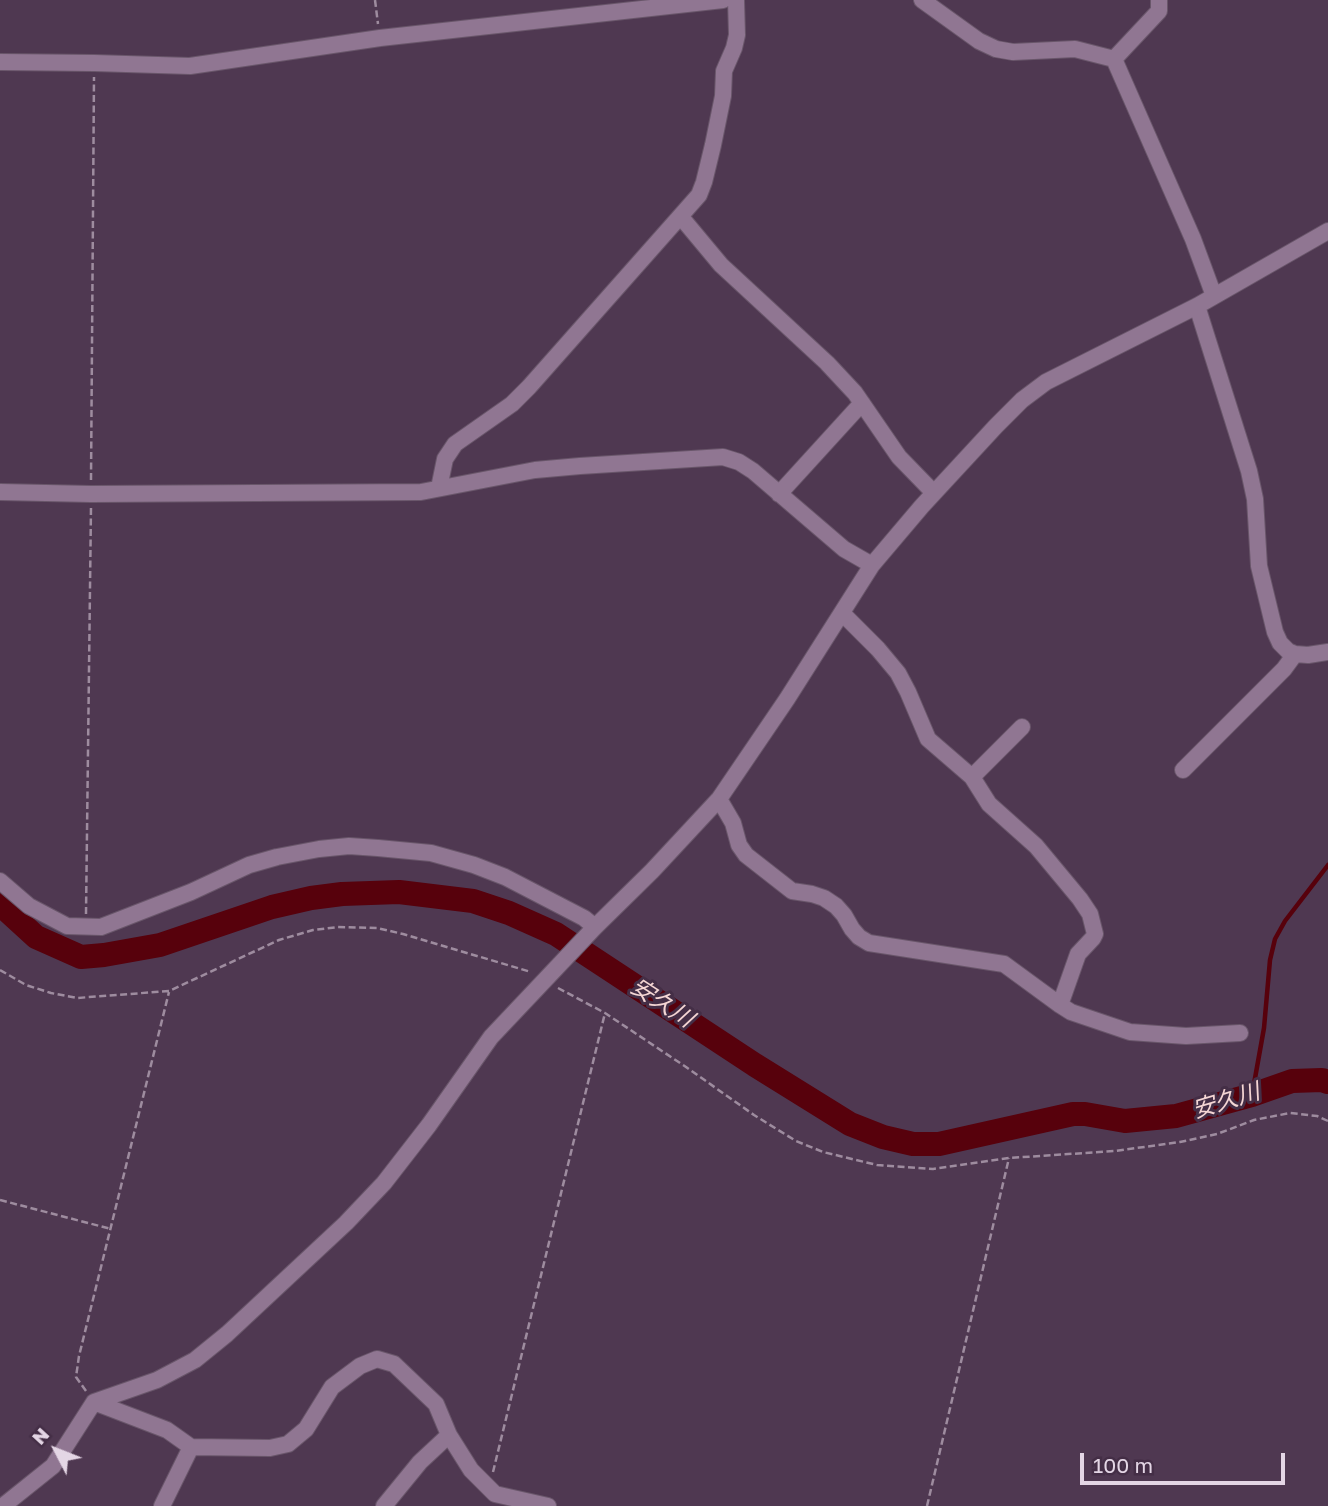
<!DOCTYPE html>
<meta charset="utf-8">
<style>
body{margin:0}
#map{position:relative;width:1328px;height:1506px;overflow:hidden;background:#4f3851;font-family:"Golos Text",sans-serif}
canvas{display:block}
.north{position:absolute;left:21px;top:1415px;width:70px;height:70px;-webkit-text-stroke:5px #442e46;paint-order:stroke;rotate:312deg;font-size:19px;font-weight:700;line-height:28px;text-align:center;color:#e4d6e5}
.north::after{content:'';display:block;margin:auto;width:24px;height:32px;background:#e4d6e5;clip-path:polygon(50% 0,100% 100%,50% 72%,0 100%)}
.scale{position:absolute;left:1080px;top:1453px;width:205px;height:32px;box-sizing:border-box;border:4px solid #e4d6e5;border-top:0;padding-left:9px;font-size:21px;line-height:24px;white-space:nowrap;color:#e4d6e5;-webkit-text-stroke:5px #442e46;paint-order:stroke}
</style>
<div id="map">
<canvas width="1328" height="1506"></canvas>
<div class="north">N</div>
<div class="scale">100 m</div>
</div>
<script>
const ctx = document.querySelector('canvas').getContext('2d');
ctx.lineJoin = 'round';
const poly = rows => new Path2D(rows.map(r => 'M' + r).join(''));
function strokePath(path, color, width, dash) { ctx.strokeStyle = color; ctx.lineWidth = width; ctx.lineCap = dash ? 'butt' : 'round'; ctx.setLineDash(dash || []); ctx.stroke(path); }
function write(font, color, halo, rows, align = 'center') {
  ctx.font = font + ' "Golos Text","Noto Sans JP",sans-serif'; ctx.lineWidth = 6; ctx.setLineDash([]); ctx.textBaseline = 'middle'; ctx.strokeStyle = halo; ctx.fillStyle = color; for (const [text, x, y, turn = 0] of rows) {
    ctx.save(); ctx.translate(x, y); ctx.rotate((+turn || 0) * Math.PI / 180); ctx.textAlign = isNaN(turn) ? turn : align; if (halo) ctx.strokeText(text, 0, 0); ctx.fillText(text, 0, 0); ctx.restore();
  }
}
strokePath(poly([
 [1252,1095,1264,1028,1270,960,1275,939,1285,921,1328,865]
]), '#57010c', 4.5);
strokePath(poly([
 [0,904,36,937,81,957,104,955,160,945,272,907,311,898,342,894,399,892,473,901,509,913,556,934,755,1065,850,1124,883,1137,913,1144,939,1144,1073,1114,1085,1114,1125,1121,1176,1116,1252,1095,1292,1081,1322,1080,1328,1082]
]), '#57010c', 24);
const street = poly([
 [922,0,979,41,996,49,1013,52,1075,49,1114,59,1193,239,1214,296],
 [1114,59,1159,11,1159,0],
 [0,62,94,63,190,66,380,38,723,0],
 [681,217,721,265,827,363,855,393,899,457,934,493],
 [1197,306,1249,471,1255,499,1259,566,1275,632,1280,643,1288,651,1295,654,1308,655,1328,652],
 [439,488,445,459,455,444,512,404,529,387,699,195,704,182,713,145,723,96,724,71,734,48,737,35,736,0],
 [0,492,91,494,421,492,535,470,580,466,723,457,739,462,753,471,844,549,872,565],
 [779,494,862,403],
 [842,613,878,649,898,673,908,692,928,739,972,777,989,804,1036,846,1080,899,1090,914,1095,934,1093,938,1078,954,1060,1005],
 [1183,770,1284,669,1295,654],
 [972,777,1022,727],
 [719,799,733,823,739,845,746,855,792,891,812,894,824,898,836,906,844,915,852,929,859,937,869,943,1004,964,1060,1005,1071,1012,1130,1032,1186,1036,1240,1033],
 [0,881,29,906,67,926,101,927,191,892,249,865,277,857,319,849,349,846,378,848,431,853,474,865,505,877,584,918,595,927],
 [94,1402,167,1430,191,1447,270,1448,288,1444,306,1429,332,1387,360,1366,377,1359,394,1364,436,1404,449,1435,471,1470,495,1494,548,1506],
 [3,1506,53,1466,94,1402,157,1380,195,1360,227,1334,346,1223,384,1183,429,1125,491,1037,595,927,652,871,719,799,787,699,872,565,922,506,996,426,1022,400,1046,382,1197,306,1328,231],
 [162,1506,191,1447],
 [384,1506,420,1462,449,1435]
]);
strokePath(street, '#69566a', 18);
strokePath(poly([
 [375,0,378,24],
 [91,480,94,77],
 [86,914,91,507],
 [0,970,26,985,51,993,77,998,169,991,279,940,313,930,338,927,377,928,403,934,531,972],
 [558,988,605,1013,686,1067,754,1115,796,1141,823,1152,877,1165,933,1169,1009,1158,1115,1151,1180,1142,1217,1134,1254,1120,1290,1113,1317,1116,1328,1121],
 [0,1200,111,1229],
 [86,1391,76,1377,79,1356,169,992],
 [493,1472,605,1013],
 [927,1506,1009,1158]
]), '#9e8c9f', 2.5, [7, 3.5]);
strokePath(street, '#907692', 16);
write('italic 23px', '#f5d6d4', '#442e46', [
 ["安久川",662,1003,33],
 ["安久川",1226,1101,-17]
]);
</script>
